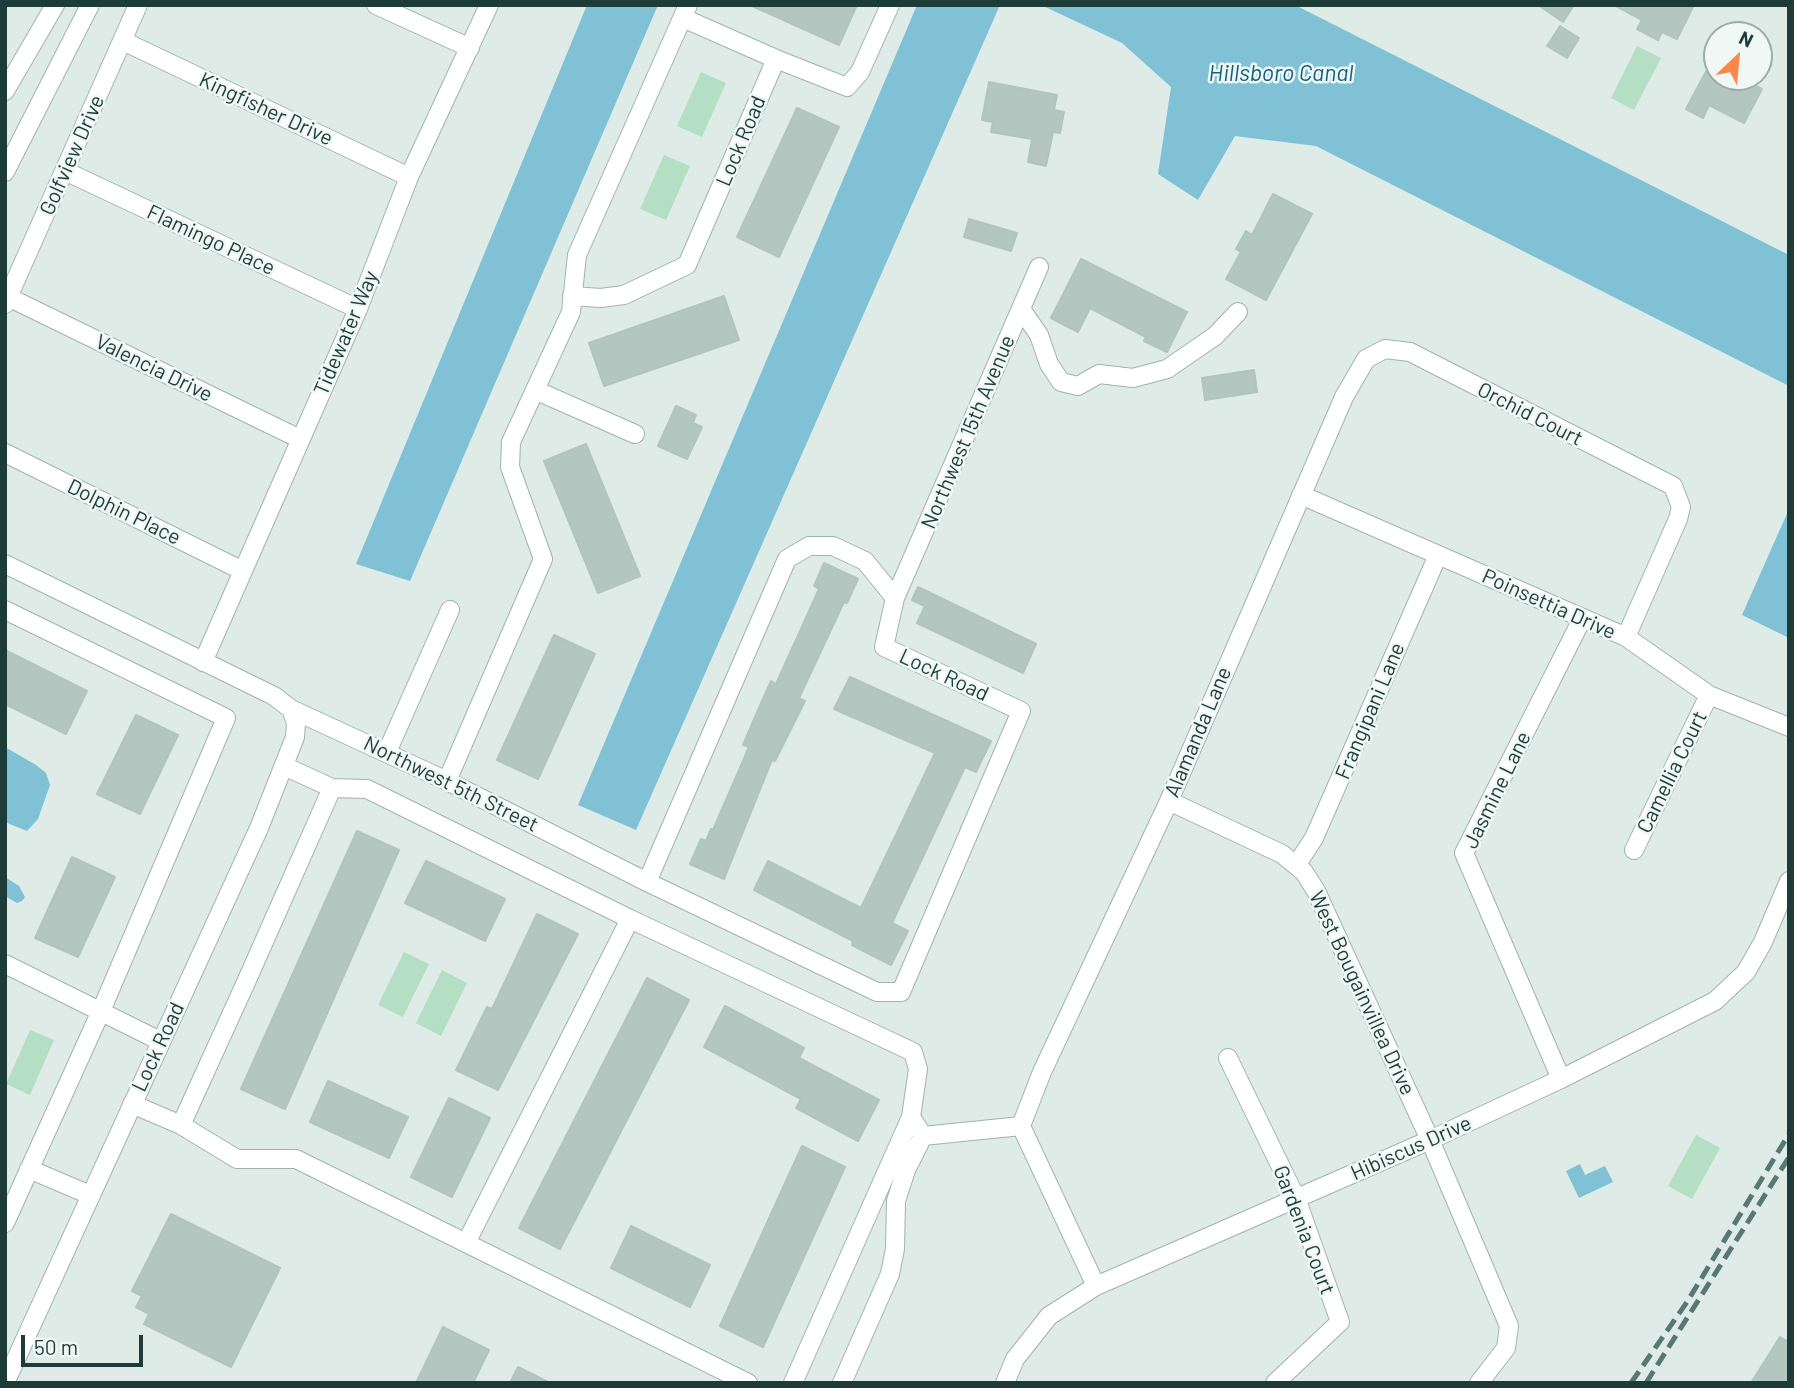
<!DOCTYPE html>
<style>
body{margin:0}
#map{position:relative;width:1794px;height:1388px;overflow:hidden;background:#deebe7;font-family:Barlow,sans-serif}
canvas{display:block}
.frame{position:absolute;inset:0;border:7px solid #1e3c37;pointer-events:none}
.north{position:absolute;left:1703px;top:21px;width:70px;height:70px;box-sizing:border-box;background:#eff8f4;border:2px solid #9bada8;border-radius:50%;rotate:26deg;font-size:19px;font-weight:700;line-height:28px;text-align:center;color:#1e3c37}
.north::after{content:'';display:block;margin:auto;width:24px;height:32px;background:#fd874a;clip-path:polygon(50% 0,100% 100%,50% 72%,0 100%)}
.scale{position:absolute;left:21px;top:1335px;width:122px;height:32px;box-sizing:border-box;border:4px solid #1e3c37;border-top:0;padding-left:9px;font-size:21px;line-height:24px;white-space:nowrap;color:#1e3c37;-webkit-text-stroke:5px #eff8f4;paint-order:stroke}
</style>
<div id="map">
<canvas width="1794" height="1388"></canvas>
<div class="frame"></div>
<div class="north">N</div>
<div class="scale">50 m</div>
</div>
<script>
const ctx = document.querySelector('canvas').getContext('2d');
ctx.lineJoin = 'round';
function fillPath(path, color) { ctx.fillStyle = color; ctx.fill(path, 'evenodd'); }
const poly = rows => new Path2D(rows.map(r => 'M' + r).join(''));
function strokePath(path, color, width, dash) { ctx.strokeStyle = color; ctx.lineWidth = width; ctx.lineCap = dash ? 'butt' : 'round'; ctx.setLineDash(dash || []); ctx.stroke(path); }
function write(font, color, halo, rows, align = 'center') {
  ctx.font = font + ' Barlow,sans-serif'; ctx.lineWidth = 5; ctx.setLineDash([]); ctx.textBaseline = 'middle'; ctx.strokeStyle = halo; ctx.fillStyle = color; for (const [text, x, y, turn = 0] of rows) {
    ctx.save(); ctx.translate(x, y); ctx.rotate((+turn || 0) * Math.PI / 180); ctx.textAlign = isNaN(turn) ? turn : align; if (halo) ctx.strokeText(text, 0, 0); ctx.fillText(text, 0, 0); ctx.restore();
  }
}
fillPath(poly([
 [1637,46,1661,58,1634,110,1611,98],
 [701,72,726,83,702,137,677,126],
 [664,155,690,166,666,220,640,209],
 [404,952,429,964,403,1017,378,1005],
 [442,970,467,983,441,1036,416,1023],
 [30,1030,54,1040,30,1095,6,1084],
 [1696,1135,1720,1148,1692,1199,1668,1186]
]), '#b5dfc4');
fillPath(poly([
 [587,5,658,5,410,581,356,564],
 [917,5,1000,5,636,830,578,805],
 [1041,5,1295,5,1789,255,1789,386,1316,146,1235,136,1198,200,1158,174,1171,87,1122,43],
 [1789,509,1789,638,1742,615],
 [5,747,36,765,46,773,50,785,38,819,27,831,5,822],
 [5,877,19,886,25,897,22,901,17,903,5,896],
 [1580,1164,1585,1175,1605,1166,1613,1182,1579,1198,1566,1171]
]), '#81c1d6');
const building = poly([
 [750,5,857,5,839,45,750,5],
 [1538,5,1574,5,1563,22,1538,5],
 [1614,5,1694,5,1677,39,1662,32,1658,40,1637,29,1642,20,1614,5],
 [1560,26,1579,38,1567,58,1547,46,1560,26],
 [1717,51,1717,77,1741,77,1762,89,1744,123,1709,105,1703,118,1686,109,1717,51],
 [989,82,1057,95,1054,110,1064,112,1060,133,1053,132,1046,166,1028,162,1032,139,991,132,993,122,982,120,989,82],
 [797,108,839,127,779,257,737,237,797,108],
 [1273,194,1312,214,1266,300,1226,279,1241,252,1236,249,1246,231,1252,235,1273,194],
 [969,219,1017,233,1011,251,964,237,969,219],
 [1081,259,1187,312,1167,352,1144,341,1146,337,1090,308,1078,332,1051,318,1081,259],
 [724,296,739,340,604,386,589,343,724,296],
 [1254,370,1257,392,1205,400,1202,378,1254,370],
 [676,406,696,415,693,423,702,427,687,459,658,446,676,406],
 [586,444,640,576,598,593,544,461,586,444],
 [824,563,858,579,847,603,844,602,799,698,805,701,775,761,772,760,724,879,690,864,701,839,706,841,711,829,713,830,749,747,743,745,758,710,771,681,776,684,819,589,814,586,824,563],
 [918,587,1036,644,1023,673,917,623,925,606,912,600,918,587],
 [554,635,595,654,538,779,497,760,554,635],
 [5,650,87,691,66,734,5,704,5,650],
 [850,677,991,741,976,772,965,767,892,923,908,931,891,965,852,945,853,941,754,890,768,861,861,908,935,753,834,709,850,677],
 [136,715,178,735,140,814,97,794,136,715],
 [357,831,399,850,285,1109,241,1089,357,831],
 [72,857,115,877,78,957,35,938,72,857],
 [426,861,505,899,485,941,405,903,426,861],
 [537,914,578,934,498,1090,456,1070,487,1007,492,1009,537,914],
 [647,978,689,1000,560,1249,519,1228,647,978],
 [725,1006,804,1048,799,1058,879,1100,858,1141,796,1108,801,1099,704,1047,725,1006],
 [328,1081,408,1117,389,1158,310,1122,328,1081],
 [449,1098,490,1118,452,1197,411,1177,449,1098],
 [802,1146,845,1167,763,1347,720,1326,802,1146],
 [171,1214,280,1268,231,1367,144,1324,149,1314,136,1307,142,1296,132,1291,171,1214],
 [631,1226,710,1265,690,1307,611,1268,631,1226],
 [443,1327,489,1350,473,1383,416,1383,443,1327],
 [1780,1337,1789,1342,1789,1383,1751,1383,1780,1337],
 [518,1367,550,1383,510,1383,518,1367]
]);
fillPath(building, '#b4c6c0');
strokePath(building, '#b0c5bf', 2);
const minor = poly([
 [376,5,470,48],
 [123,41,409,177],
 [776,59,847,87,860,72,890,5],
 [5,91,55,5],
 [65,171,358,309],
 [5,172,90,5],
 [572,296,601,298,624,295,687,265,776,59,683,18],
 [8,297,300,439],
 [5,304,138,5],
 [1021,309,1039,335,1049,364,1061,382,1078,386,1099,374,1133,378,1167,369,1215,336,1238,312],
 [535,390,635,434],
 [5,453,243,571],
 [1301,495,1626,637,1709,695,1789,727],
 [5,564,274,696,291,709,447,781,647,882,877,992,901,992,1021,711,884,647,895,598,865,561,833,546,809,546,787,559,647,882],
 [895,598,1039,267],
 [5,610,226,718,101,1011,5,1223],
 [203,662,358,309,409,177,489,5],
 [387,752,450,610],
 [447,781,543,559,510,467,511,442,571,312,577,255,688,5],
 [1169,801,1282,854,1304,872,1316,891,1430,1140,1509,1326,1506,1348,1479,1383],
 [1634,850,1709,695],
 [1297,864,1314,838,1438,555],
 [630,919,913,1052,918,1069,911,1117,923,1136],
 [5,964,160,1041],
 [1228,1058,1296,1198,1340,1322,1275,1383],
 [1561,1079,1464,853,1582,619],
 [132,1104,181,1125,247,980,332,788,284,766],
 [181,1125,237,1159,296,1159,466,1243,630,919,367,789,332,788],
 [29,1169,90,1195],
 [466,1243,748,1383],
 [1096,1286,1021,1126,1042,1072,1169,801,1344,397,1366,359,1385,349,1410,352,1673,486,1681,507,1678,519,1626,637],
 [5,1383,259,828,295,737,296,723,291,709],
 [793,1383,911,1117],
 [842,1383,890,1274,895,1249,896,1201,906,1170,923,1136,1021,1126],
 [1005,1383,1015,1359,1049,1316,1096,1286,1430,1140,1561,1079,1715,1001,1746,972,1763,942,1789,881]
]);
strokePath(minor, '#a1b3af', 20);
strokePath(minor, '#fff', 18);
strokePath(poly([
 [1631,1383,1687,1302,1789,1134],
 [1646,1383,1789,1157]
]), '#587873', 5, [14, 7]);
write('21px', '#1e3c37', '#eff8f4', [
 ["Kingfisher Drive",266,109,25],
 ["Lock Road",741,141,-67],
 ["Golfview Drive",72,155,-66],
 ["Flamingo Place",211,240,25],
 ["Tidewater Way",346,333,-67],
 ["Valencia Drive",154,368,26],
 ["Orchid Court",1530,414,27],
 ["Northwest 15th Avenue",968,432,-67],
 ["Dolphin Place",124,512,26],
 ["Poinsettia Drive",1549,604,24],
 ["Lock Road",944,675,25],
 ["Frangipani Lane",1370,711,-67],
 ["Alamanda Lane",1198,732,-67],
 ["Camellia Court",1672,772,-64],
 ["Northwest 5th Street",451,784,26],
 ["Jasmine Lane",1497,790,-64],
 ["West Bougainvillea Drive",1362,993,65],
 ["Lock Road",158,1047,-65],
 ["Hibiscus Drive",1411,1148,-24],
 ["Gardenia Court",1304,1230,69]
]);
write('italic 23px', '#14617d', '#eff8f4', [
 ["Hillsboro Canal",1281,73]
]);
</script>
